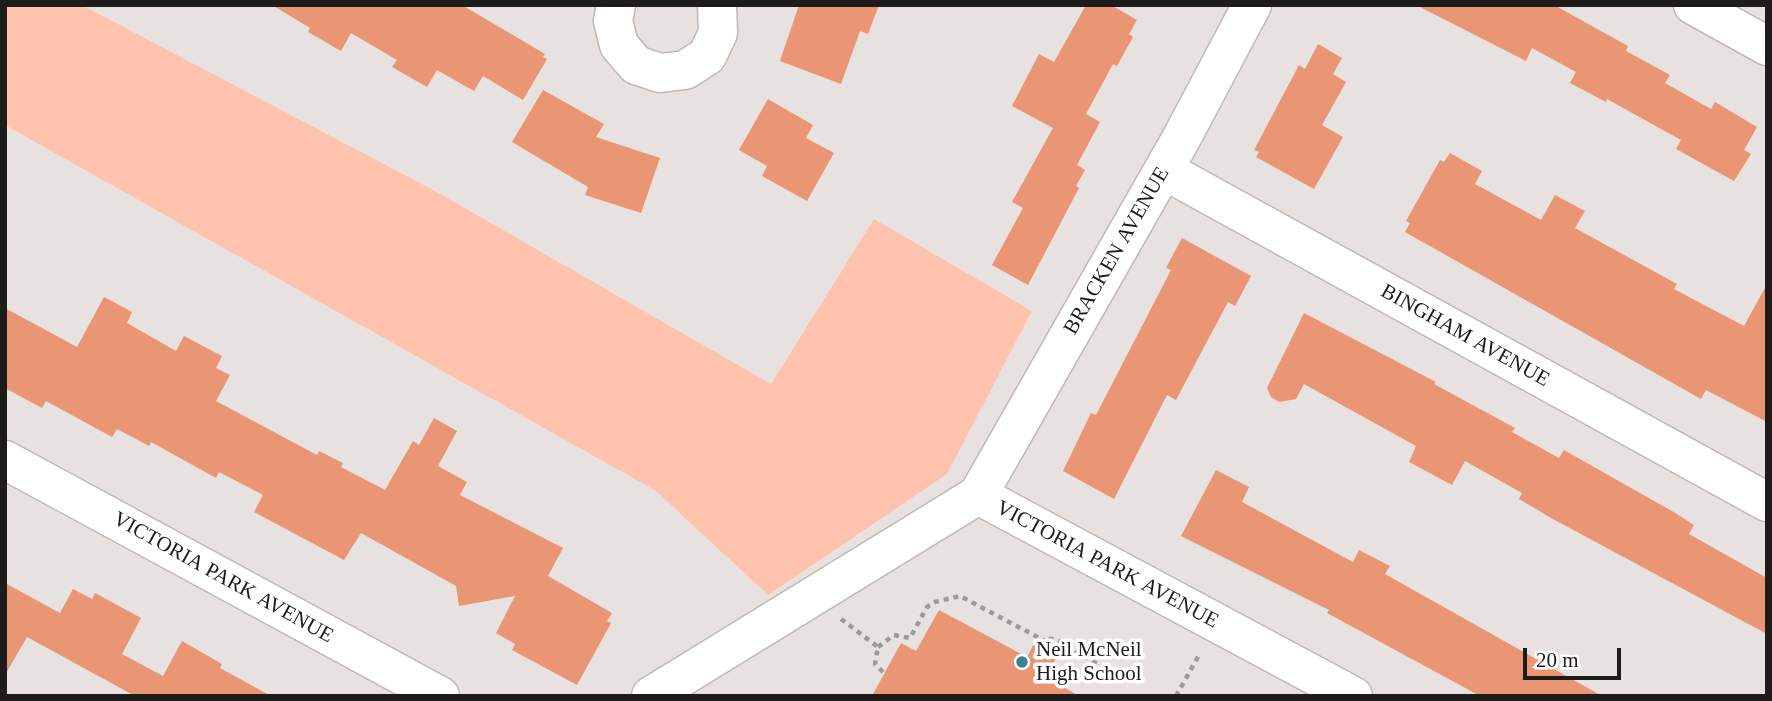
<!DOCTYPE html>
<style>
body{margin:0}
#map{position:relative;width:1772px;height:701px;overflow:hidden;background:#e7e2e0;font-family:"Times New Roman",serif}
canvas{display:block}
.frame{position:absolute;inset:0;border:7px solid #1d1c1b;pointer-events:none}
.scale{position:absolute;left:1523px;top:648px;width:98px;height:32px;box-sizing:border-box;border:4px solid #1d1c1b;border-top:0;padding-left:9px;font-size:21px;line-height:24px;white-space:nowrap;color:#1d1c1b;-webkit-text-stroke:5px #fff;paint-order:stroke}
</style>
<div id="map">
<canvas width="1772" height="701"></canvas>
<div class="frame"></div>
<div class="scale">20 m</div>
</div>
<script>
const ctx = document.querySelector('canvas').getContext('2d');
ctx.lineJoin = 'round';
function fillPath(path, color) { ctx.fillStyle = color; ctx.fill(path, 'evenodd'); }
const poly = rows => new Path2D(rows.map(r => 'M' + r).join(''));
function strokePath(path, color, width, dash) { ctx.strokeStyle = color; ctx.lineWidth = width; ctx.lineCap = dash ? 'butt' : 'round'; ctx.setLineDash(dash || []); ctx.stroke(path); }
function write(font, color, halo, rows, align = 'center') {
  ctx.font = font + ' "Times New Roman",serif'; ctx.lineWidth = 7; ctx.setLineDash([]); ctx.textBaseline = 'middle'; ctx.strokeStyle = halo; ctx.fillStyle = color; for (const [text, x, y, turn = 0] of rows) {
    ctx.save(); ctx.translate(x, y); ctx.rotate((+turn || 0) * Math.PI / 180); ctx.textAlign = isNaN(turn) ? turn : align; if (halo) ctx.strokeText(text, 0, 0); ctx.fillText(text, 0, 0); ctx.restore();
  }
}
fillPath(poly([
 [5,5,82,5,435,191,771,384,874,219,1032,311,947,474,768,595,656,491,5,125]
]), '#ffc3ad');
fillPath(poly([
 [272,5,462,5,545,54,543,57,547,59,523,100,483,76,474,91,437,70,427,87,392,67,397,60,351,33,341,51,308,32,310,28],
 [799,5,879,5,868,34,860,31,841,84,780,61],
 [1086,5,1111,5,1137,20,1129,34,1133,37,1117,66,1113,64,1086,114,1100,122,1077,165,1085,170,1076,186,1079,188,1028,285,992,265,1023,208,1012,202,1053,128,1012,106,1039,54,1054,62],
 [1416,5,1554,5,1628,46,1626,51,1670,75,1665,83,1711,109,1715,102,1757,127,1744,150,1751,154,1734,181,1676,149,1681,140,1607,99,1606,102,1570,83,1576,72,1532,48,1526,61],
 [1318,44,1342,58,1333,74,1346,82,1322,125,1343,137,1314,189,1256,157,1259,152,1254,150,1299,65,1305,69],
 [543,90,604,124,596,137,660,158,641,213,585,195,588,187,512,142],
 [768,99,813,125,806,138,834,153,807,201,762,176,767,166,739,150],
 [1450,153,1482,171,1475,184,1541,220,1555,195,1585,211,1575,228,1677,284,1674,289,1744,326,1767,284,1767,422,1706,390,1701,399,1405,232,1410,223,1406,221,1440,160,1444,162],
 [1182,238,1251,276,1235,306,1228,302,1176,400,1167,395,1114,499,1063,471,1091,413,1096,415,1171,270,1166,268],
 [104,297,132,312,127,323,176,351,184,336,222,356,216,368,230,375,216,401,317,455,319,451,343,463,341,467,385,490,413,441,419,445,434,418,457,431,438,466,467,482,460,495,563,548,548,576,612,613,607,621,611,623,577,685,512,650,515,644,496,633,515,596,459,606,456,586,361,533,344,560,254,512,263,495,219,472,216,478,151,442,149,446,117,429,112,437,46,401,42,408,5,388,5,308,77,347],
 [1304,313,1436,382,1434,384,1515,428,1512,432,1559,458,1564,450,1677,514,1694,525,1689,534,1767,578,1767,634,1551,518,1519,499,1522,493,1465,461,1452,485,1409,462,1416,446,1304,384,1296,399,1279,402,1271,397,1267,388],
 [1216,470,1249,487,1242,502,1353,562,1359,550,1390,566,1385,574,1602,696,1480,696,1327,613,1329,610,1181,536],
 [5,583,60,613,73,589,92,599,95,593,141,618,122,654,163,676,182,641,222,664,220,668,271,696,135,696,27,637,5,675],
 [939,610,1027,657,1035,642,1058,655,1046,677,1079,696,872,696,901,643,916,651]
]), '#ea9573');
const minor = poly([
 [616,5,613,21,619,45,636,65,660,73,685,70,707,56,718,33,717,5],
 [1693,5,1767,46],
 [1164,170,1767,502],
 [5,460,440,696],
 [978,495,1353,696],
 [651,696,978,495,1181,139,1252,5]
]);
strokePath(minor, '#beb9b7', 41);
strokePath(poly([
 [841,619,878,647,875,664,884,673],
 [1042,646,1047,639,1055,639,1117,676],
 [878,647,894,635,910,638,927,607,935,602,960,596,1045,641],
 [1176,696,1199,655]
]), '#9d9998', 4.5, [5, 5]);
strokePath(minor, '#fff', 38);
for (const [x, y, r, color] of [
 [1022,662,7,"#3d8290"]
]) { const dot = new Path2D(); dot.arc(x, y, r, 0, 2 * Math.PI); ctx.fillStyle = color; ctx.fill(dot); strokePath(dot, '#fff', 2.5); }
write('21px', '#1d1c1b', '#fff', [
 ["BRACKEN AVENUE",1117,251,-60],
 ["BINGHAM AVENUE",1465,336,29],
 ["VICTORIA PARK AVENUE",1107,565,28],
 ["VICTORIA PARK AVENUE",223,578,29]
]);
write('21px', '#1d1c1b', '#fff', [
 ["Neil McNeil",1036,650],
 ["High School",1036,674]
], 'left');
</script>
